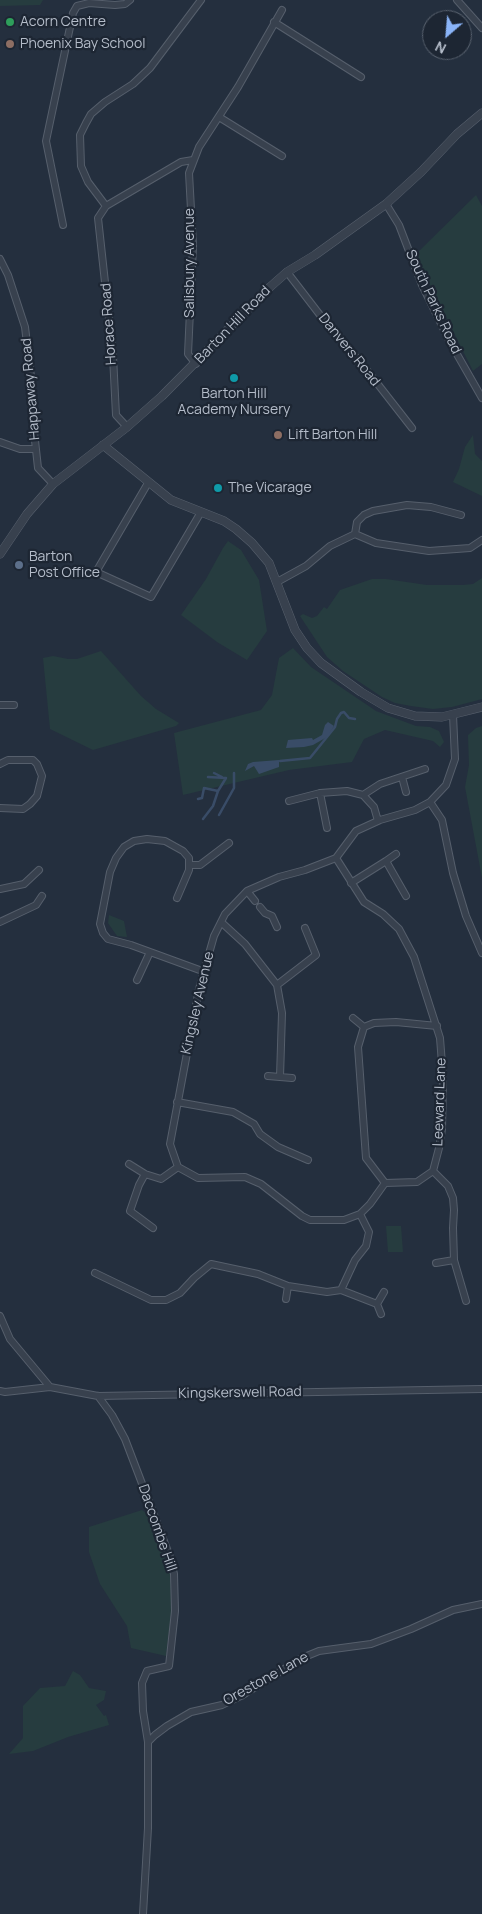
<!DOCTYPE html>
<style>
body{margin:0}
#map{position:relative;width:482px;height:1914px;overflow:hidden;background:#242f3e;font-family:Manrope,sans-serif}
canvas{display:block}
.north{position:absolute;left:422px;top:10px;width:50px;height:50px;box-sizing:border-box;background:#1d2633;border:1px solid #59626f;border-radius:50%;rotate:207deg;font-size:14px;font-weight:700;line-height:20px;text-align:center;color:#b4bcc9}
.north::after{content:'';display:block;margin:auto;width:18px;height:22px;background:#8ab4f8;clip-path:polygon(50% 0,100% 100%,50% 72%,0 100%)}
</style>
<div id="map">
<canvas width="482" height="1914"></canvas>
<div class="north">N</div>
</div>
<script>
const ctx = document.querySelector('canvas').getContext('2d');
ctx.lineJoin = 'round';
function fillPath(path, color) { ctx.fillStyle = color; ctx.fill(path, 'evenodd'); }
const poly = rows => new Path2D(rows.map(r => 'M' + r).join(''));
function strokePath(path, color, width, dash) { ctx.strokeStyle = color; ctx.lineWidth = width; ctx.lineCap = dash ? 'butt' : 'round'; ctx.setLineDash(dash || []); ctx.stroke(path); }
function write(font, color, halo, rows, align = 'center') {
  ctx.font = font + ' Manrope,sans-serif'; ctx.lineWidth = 4.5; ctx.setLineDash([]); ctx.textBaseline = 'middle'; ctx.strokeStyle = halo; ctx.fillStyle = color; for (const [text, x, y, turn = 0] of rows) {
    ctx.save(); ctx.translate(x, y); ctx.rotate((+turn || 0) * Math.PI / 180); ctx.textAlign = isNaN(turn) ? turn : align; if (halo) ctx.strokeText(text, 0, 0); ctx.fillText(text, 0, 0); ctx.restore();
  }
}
fillPath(poly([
 [0,0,43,0,40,5,0,6],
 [476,195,482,206,482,364,473,371,415,255],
 [473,435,475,454,482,461,482,496,453,482,459,469,465,447],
 [228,541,241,550,259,580,267,631,247,660,217,642,181,615,206,579,223,548],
 [482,578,482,699,452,707,433,709,411,706,395,703,382,697,343,671,327,657,300,616,303,614,312,618,317,616,324,607,327,609,340,590,372,579,386,579,427,585,463,585,473,584],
 [293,648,311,667,376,711,416,726,430,727,439,731,444,742,440,747,433,741,385,730,364,739,352,762,289,770,183,795,174,733,261,710,272,695,279,658],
 [101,651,141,696,156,709,179,723,176,726,93,750,50,729,43,658,53,656,68,659,77,659],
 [482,726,482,878,465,787,469,765,468,735,476,728],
 [109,915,124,921,127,937,117,936,108,923],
 [386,1226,401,1226,403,1252,388,1252],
 [142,1510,150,1516,170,1569,172,1606,166,1656,131,1648,127,1626,100,1584,89,1552,89,1527],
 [73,1671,80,1675,89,1688,106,1691,104,1700,96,1705,104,1716,106,1715,109,1725,68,1737,33,1751,9,1754,23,1738,23,1706,40,1688,65,1686]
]), '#263c3f');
fillPath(poly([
 [328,722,334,726,327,737,313,745,304,747,286,748,288,740,312,738,313,740,322,735,325,725],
 [279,760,279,767,259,774,254,766,245,771,248,764,253,762]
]), '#394c67');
strokePath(poly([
 [280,761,310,758,335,727,337,719,341,713,344,712,349,718,355,719],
 [214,773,222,777],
 [208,777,226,778],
 [198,799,202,798,204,788,218,791],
 [219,815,234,788,234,773],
 [203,819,213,806,218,791,226,778]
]), '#394c67', 2.5);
const minor = poly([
 [457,0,482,28],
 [274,22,361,77],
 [219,117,282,156],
 [386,204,399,225,422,285,450,342,482,398],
 [106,206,88,182,81,166,80,135,86,123,91,114,105,102,133,84,150,68,201,0],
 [63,225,46,141,73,13,77,6,89,3,115,5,125,4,130,0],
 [0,259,8,275,25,327,32,385,33,422,38,468,53,484],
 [287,272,320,315,366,369,412,428],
 [196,364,188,354,193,246,189,173,199,147,238,87,282,10],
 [127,427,116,415,113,356,98,218,106,206,181,162,193,160],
 [0,442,20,449,36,449],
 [148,483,96,572,151,597,201,512],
 [355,534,357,522,364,515,373,511,407,505,431,507,461,515],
 [277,582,306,566,330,546,355,534,376,543,429,551,470,548,482,540],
 [0,705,14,705],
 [0,764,8,760,33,760,37,764,42,776,37,796,30,804,23,809,0,808],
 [402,777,406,792],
 [320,793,327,828],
 [363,795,380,784,425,769],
 [289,801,320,793,347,791,363,795,374,807,378,821],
 [430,802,442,820,453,873,466,916,482,953],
 [336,858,305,870,279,877,247,891,225,914,214,936,199,989,170,1144,178,1167,198,1178,245,1177,261,1184,302,1216,310,1220,344,1220,360,1214,370,1204,385,1183],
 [336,858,364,902,383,914,399,929,414,957,440,1038,443,1077,442,1129,439,1148,433,1171,417,1182,385,1183],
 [336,858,356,831,380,820,415,810,430,802,446,785,455,759,453,715],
 [386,861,396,854],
 [190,865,200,865,229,843],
 [351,883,386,861,406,896],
 [0,889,24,884,39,870],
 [247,891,255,901],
 [177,898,189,870,189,858,183,851,165,841,147,839,134,841,124,847,116,858,110,872,100,924,103,933,108,939,131,945,205,972],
 [260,907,265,913,272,916,277,927],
 [0,922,36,905,42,896],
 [221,922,245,944,277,985,282,1013,280,1077,268,1076],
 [137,980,150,952],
 [277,985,316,955,305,928],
 [353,1018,364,1027],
 [280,1077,292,1078],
 [177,1102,233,1112,254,1124,260,1134,278,1147,308,1160],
 [129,1164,145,1174,161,1179,178,1167],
 [433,1171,448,1186,453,1198,454,1210,453,1228,454,1260,466,1301],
 [145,1174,139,1185,130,1211,153,1228],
 [385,1183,366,1158,358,1047,364,1027,374,1023,396,1022,437,1026],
 [436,1263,454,1260],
 [95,1273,151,1300,166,1300,180,1293,194,1278,211,1264,258,1274,288,1286,327,1292,341,1290,355,1260,366,1246,369,1232,360,1214],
 [341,1290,377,1304,381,1314],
 [286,1299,288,1286],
 [377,1304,384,1292],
 [0,1316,10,1339,50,1387],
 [0,1391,5,1392,50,1387,98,1396,482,1389],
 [98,1396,112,1415,125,1439,170,1557,174,1574,175,1611,169,1666,147,1671,142,1683,143,1711,148,1742],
 [143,1914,148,1828,148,1742,155,1735,167,1726,191,1712,222,1705,241,1696,302,1658,319,1651,371,1644,411,1629,453,1610,482,1604]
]);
const tertiary = poly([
 [103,445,171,500,224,521,236,529,252,543,269,563,295,630,307,648,321,663,361,692,388,708,415,716,442,717,482,707],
 [0,554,27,514,53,484,127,427,162,396,270,287,287,272,315,255,386,204,421,172,457,134,482,113]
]);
strokePath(minor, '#565f6c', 8);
strokePath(tertiary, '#565f6c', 9);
strokePath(minor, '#38414e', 6);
strokePath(tertiary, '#38414e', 8);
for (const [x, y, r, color] of [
 [10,22,5,"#2e9e5b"],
 [10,44,5,"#8d6e63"],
 [234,378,5,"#0f9aa8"],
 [278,435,5,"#8d6e63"],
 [218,488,5,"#0f9aa8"],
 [19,565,5,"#5c6f8a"]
]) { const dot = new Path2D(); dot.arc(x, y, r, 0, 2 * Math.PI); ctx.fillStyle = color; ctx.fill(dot); strokePath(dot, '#1d2633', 2); }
write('14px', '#b4bcc9', '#1d2633', [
 ["Acorn Centre",20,22],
 ["Phoenix Bay School",20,44],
 ["Barton Hill",234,394,"center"],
 ["Academy Nursery",234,410,"center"],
 ["Lift Barton Hill",288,435],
 ["The Vicarage",228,488],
 ["Barton",29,557],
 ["Post Office",29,573]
], 'left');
write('14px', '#b4bcc9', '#1d2633', [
 ["Salisbury Avenue",190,263,-90],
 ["South Parks Road",433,302,65],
 ["Horace Road",109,324,-94],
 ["Barton Hill Road",233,325,-46],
 ["Danvers Road",349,350,51],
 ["Happaway Road",31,389,-95],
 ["Kingsley Avenue",198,1003,-77],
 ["Leeward Lane",440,1102,-88],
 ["Kingskerswell Road",240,1393,-1],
 ["Daccombe Hill",157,1528,71],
 ["Orestone Lane",266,1679,-29]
]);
</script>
